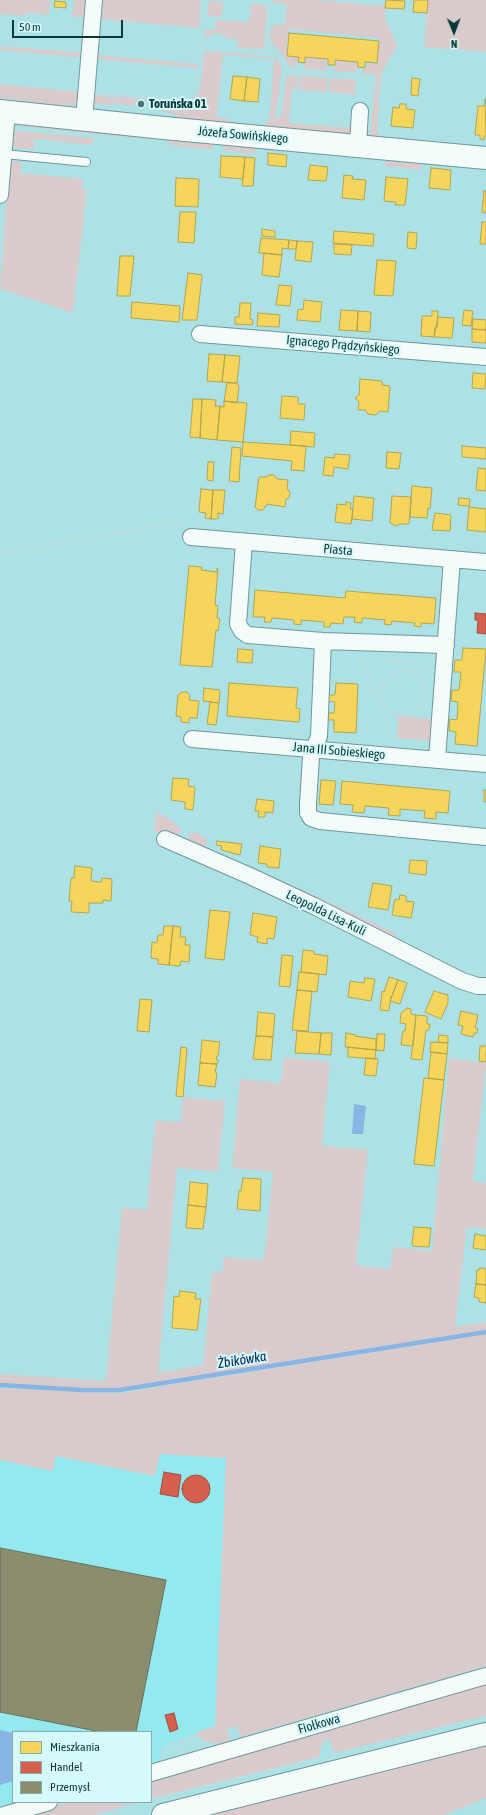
<!DOCTYPE html>
<meta charset="utf-8">
<style>
body{margin:0}
#map{position:relative;width:486px;height:1815px;overflow:hidden;background:#ace2e5;font-family:"Asap Condensed",sans-serif}
canvas{display:block}
.legend{position:absolute;left:12px;top:1731px;width:140px;height:72px;box-sizing:border-box;background:#d6fafc;border:1px solid #85adae;margin:0;padding:5px 7px;list-style:none;font-size:12px;color:#0b393a}
.legend li{display:flex;align-items:center;gap:8px;height:20px}
.legend b{width:20px;border:1px solid #85adae}
.north{position:absolute;left:434px;top:12px;width:40px;height:40px;-webkit-text-stroke:3px #d6fafc;paint-order:stroke;rotate:179deg;font-size:11px;font-weight:700;line-height:16px;text-align:center;color:#0b393a}
.north::after{content:'';display:block;margin:auto;width:14px;height:18px;background:#0b393a;clip-path:polygon(50% 0,100% 100%,50% 72%,0 100%)}
.scale{position:absolute;left:12px;top:20px;width:111px;height:18px;box-sizing:border-box;border:2px solid #0b393a;border-top:0;padding-left:5px;font-size:12px;line-height:14px;white-space:nowrap;color:#0b393a;-webkit-text-stroke:3px #d6fafc;paint-order:stroke}
</style>
<div id="map">
<canvas width="486" height="1815"></canvas>
<ul class="legend">
<li><b style="height:11px;background:#f6d55c"></b>Mieszkania</li>
<li><b style="height:11px;background:#d6604d"></b>Handel</li>
<li><b style="height:11px;background:#8c8c6e"></b>Przemysł</li>
</ul>
<div class="north">N</div>
<div class="scale">50 m</div>
</div>
<script>
const ctx = document.querySelector('canvas').getContext('2d');
ctx.lineJoin = 'round';
function fillPath(path, color) { ctx.fillStyle = color; ctx.fill(path, 'evenodd'); }
const poly = rows => new Path2D(rows.map(r => 'M' + r).join(''));
function strokePath(path, color, width, dash) { ctx.strokeStyle = color; ctx.lineWidth = width; ctx.lineCap = dash ? 'butt' : 'round'; ctx.setLineDash(dash || []); ctx.stroke(path); }
function write(font, color, halo, rows, align = 'center') {
  ctx.font = font + ' "Asap Condensed",sans-serif'; ctx.lineWidth = 4; ctx.setLineDash([]); ctx.textBaseline = 'middle'; ctx.strokeStyle = halo; ctx.fillStyle = color; for (const [text, x, y, turn = 0] of rows) {
    ctx.save(); ctx.translate(x, y); ctx.rotate((+turn || 0) * Math.PI / 180); ctx.textAlign = isNaN(turn) ? turn : align; if (halo) ctx.strokeText(text, 0, 0); ctx.fillText(text, 0, 0); ctx.restore();
  }
}
fillPath(poly([
 [160,1454,226,1458,215,1726,164,1744,158,1761,151,1763,151,1732,13,1732,13,1802,0,1806,0,1460,53,1471,55,1456,155,1476]
]), '#93e9ed');
fillPath(poly([
 [0,0,50,0,49,15,25,13,25,16,0,14],
 [74,0,90,0,89,18,72,17],
 [99,0,201,0,199,28,97,19],
 [272,0,317,0,385,6,385,18,397,45,381,75,377,131,381,137,370,137,376,75,363,74,364,68,367,68,367,64,377,64,379,38,289,29,286,56,298,57,297,66,292,68,269,39,271,28,275,25,285,25,287,4,274,3],
 [428,0,486,0,486,52,424,47],
 [209,1,223,2,222,17,207,16],
 [251,3,267,5,264,46,262,49,237,48,238,40,225,38,225,35,212,33,211,38,205,37,205,29,215,30,216,20,249,22],
 [0,46,84,53,83,58,0,50],
 [206,51,275,57,280,63,282,68,275,118,281,118,286,78,290,75,298,76,297,90,292,89,289,123,350,128,351,117,354,118,355,136,268,128,265,126,265,122,269,123,274,59,223,55,217,117,229,119,229,123,183,118,157,109,149,108,149,102,135,101,134,106,122,105,110,96,190,103,200,91,204,53],
 [96,55,198,64,197,68,95,59],
 [306,58,328,59,326,71,304,69],
 [336,60,358,62,357,72,334,72],
 [300,76,328,78,327,92,299,90],
 [330,78,356,80,355,95,329,92],
 [0,84,80,92,79,105,59,105,0,98],
 [95,95,107,96,120,105,92,104,92,99],
 [21,123,158,136,157,140,18,126],
 [11,130,93,138,92,145,35,139,33,150,12,147],
 [168,140,213,144,212,150,168,145],
 [223,145,256,148,255,154,222,150],
 [9,161,21,162,21,173,83,179,82,189,87,190,73,313,0,289],
 [385,161,421,164,420,170,385,166],
 [398,716,432,719,429,741,397,738],
 [156,812,175,822,174,825,182,829,182,830,178,834,173,835,154,832],
 [189,832,192,834,194,832,207,838,206,847,207,848,205,851,191,843,189,838],
 [292,885,397,934,394,941,291,887],
 [284,1057,330,1062,322,1145,368,1150,356,1265,390,1269,393,1247,432,1251,449,1058,486,1063,473,1181,486,1183,486,1229,467,1227,455,1327,486,1322,486,1331,132,1387,104,1389,0,1383,0,1374,106,1381,122,1208,147,1210,155,1121,181,1122,183,1097,225,1101,218,1172,177,1168,158,1373,203,1365,212,1272,222,1273,224,1257,264,1260,273,1172,232,1168,240,1079,281,1083],
 [486,1334,486,1666,240,1737,237,1726,227,1729,230,1740,216,1744,204,1741,195,1733,215,1726,226,1458,160,1454,155,1476,56,1456,53,1471,0,1460,0,1388,120,1393],
 [486,1684,486,1716,334,1753,329,1738,323,1743,320,1749,320,1757,151,1799,151,1778],
 [486,1743,486,1798,444,1815,196,1815],
 [68,1802,140,1802,95,1815,24,1815]
]), '#d9cbcc');
fillPath(poly([
 [354,1104,366,1106,363,1134,352,1134],
 [0,1730,13,1733,13,1781,0,1785]
]), '#88b5e4');
const homes = poly([
 [386,0,405,1,404,9,385,8,386,0],
 [414,0,428,0,427,13,413,12,414,0],
 [55,1,66,2,66,8,54,7,55,1],
 [289,33,379,41,377,63,365,62,365,68,358,67,358,62,335,60,335,65,328,65,328,59,305,57,305,63,298,62,299,57,287,56,289,33],
 [233,76,247,77,244,101,230,99,233,76],
 [247,77,260,79,258,102,244,101,247,77],
 [412,78,420,79,418,96,411,95,412,78],
 [485,99,486,136,484,136,484,140,480,139,480,135,475,135,478,106,484,106,485,99],
 [400,104,406,104,406,109,415,110,413,128,391,126,393,107,399,108,400,104],
 [268,153,287,155,286,167,268,165,268,153],
 [221,156,245,157,243,179,220,177,221,156],
 [245,157,255,158,253,186,242,186,245,157],
 [310,165,328,167,326,181,308,180,310,165],
 [431,168,451,170,450,190,429,188,431,168],
 [344,175,353,176,352,179,366,180,364,200,342,198,344,175],
 [386,177,408,179,405,205,395,205,396,202,384,201,386,177],
 [176,178,199,179,198,207,175,206,176,178],
 [484,191,486,191,486,213,482,212,484,191],
 [180,212,196,212,194,243,178,242,180,212],
 [482,222,486,222,486,244,480,244,482,222],
 [262,229,275,231,275,237,262,236,262,229],
 [334,231,374,234,373,246,333,243,334,231],
 [408,232,417,233,416,249,407,248,408,232],
 [261,238,289,240,288,249,282,248,282,255,259,253,261,238],
 [289,240,297,241,296,249,288,249,289,240],
 [297,241,313,242,311,262,295,260,297,241],
 [334,244,352,245,351,255,334,254,334,244],
 [264,253,282,255,279,277,262,275,264,253],
 [120,256,134,256,130,296,117,296,120,256],
 [377,260,396,261,393,296,374,295,377,260],
 [188,273,202,275,197,320,182,320,188,273],
 [279,285,292,286,290,306,276,305,279,285],
 [304,300,322,302,320,322,297,320,298,309,303,310,304,300],
 [132,302,180,306,179,322,131,318,132,302],
 [240,303,251,303,250,319,253,320,252,325,235,324,235,317,239,317,240,303],
 [341,310,358,311,357,331,339,330,341,310],
 [464,310,473,311,471,326,462,325,464,310],
 [358,311,371,312,370,332,357,331,358,311],
 [432,311,438,311,437,327,435,327,434,337,421,336,422,316,432,316,432,311],
 [258,313,280,315,279,327,257,326,258,313],
 [438,317,454,318,452,338,434,337,438,317],
 [473,319,486,320,486,330,472,329,473,319],
 [472,329,486,330,486,343,472,342,472,329],
 [209,354,225,355,222,382,207,381,209,354],
 [225,355,240,356,237,383,222,382,225,355],
 [473,373,486,374,485,389,472,388,473,373],
 [360,379,382,381,382,385,390,386,388,412,379,411,376,415,368,414,365,410,358,410,359,402,355,398,359,395,360,379],
 [227,383,237,383,239,387,237,403,224,401,227,383],
 [282,396,298,397,298,404,305,404,304,420,280,418,282,396],
 [193,399,202,399,200,438,190,437,193,399],
 [202,399,216,400,215,406,220,406,217,440,200,438,202,399],
 [224,401,247,403,243,442,217,440,220,406,224,407,224,401],
 [291,431,315,433,314,447,290,445,291,431],
 [243,442,306,446,304,471,291,470,292,461,242,456,243,442],
 [462,446,486,448,486,459,462,457,462,446],
 [232,447,241,448,239,482,229,481,232,447],
 [387,452,401,453,399,469,386,468,387,452],
 [335,454,350,455,348,469,334,467,333,476,323,475,325,457,334,458,335,454],
 [208,462,214,462,213,481,207,480,208,462],
 [478,468,486,469,486,491,476,490,478,468],
 [269,475,274,475,277,479,288,480,287,489,290,492,289,498,286,499,285,507,267,504,263,510,258,510,255,507,259,477,266,477,269,475],
 [412,486,432,488,430,509,428,508,427,518,410,517,412,486],
 [201,489,213,490,211,519,205,518,206,513,199,512,201,489],
 [213,490,225,490,223,514,218,513,218,519,211,519,213,490],
 [354,496,374,498,372,521,352,519,354,496],
 [392,496,411,497,409,524,400,524,396,526,390,523,392,496],
 [459,498,470,499,469,506,458,505,459,498],
 [346,502,351,503,350,509,353,509,351,524,335,522,337,504,346,505,346,502],
 [469,507,486,509,486,532,467,530,469,507],
 [435,513,451,515,450,531,432,530,435,513],
 [189,566,202,567,201,570,217,572,217,568,218,569,215,605,218,606,217,618,220,619,218,631,216,630,212,667,180,665,189,566],
 [255,590,345,598,346,591,436,598,434,624,421,623,421,627,414,626,415,623,392,621,391,625,384,624,385,620,362,618,362,623,354,622,355,617,344,617,343,624,331,623,330,627,324,627,324,622,301,620,301,625,294,624,294,620,272,618,271,622,264,622,265,617,253,617,255,590],
 [463,648,486,649,477,746,455,744,456,732,449,731,450,719,457,720,458,702,451,701,452,690,459,690,461,672,454,672,455,660,462,660,463,648],
 [238,649,253,650,252,663,237,662,238,649],
 [229,683,298,688,296,708,300,709,299,722,227,716,229,683],
 [336,683,358,684,356,733,334,732,334,720,328,720,328,713,334,713,335,702,328,701,329,695,335,695,336,683],
 [204,688,220,690,219,703,203,701,204,688],
 [182,692,187,692,190,696,189,700,199,701,197,718,189,718,189,723,181,722,181,717,176,716,178,695,182,692],
 [210,702,219,703,216,725,207,724,210,702],
 [173,778,189,779,188,786,195,787,193,810,185,809,185,802,171,800,173,778],
 [321,780,336,781,333,805,319,804,321,780],
 [342,781,450,791,448,813,436,812,436,819,424,818,425,811,400,809,400,816,388,815,389,808,365,806,364,813,352,812,353,805,340,804,342,781],
 [484,790,486,790,486,802,484,802,484,790],
 [257,799,274,801,273,813,265,812,265,817,258,817,259,811,255,811,257,799],
 [217,841,242,844,240,855,221,850,222,846,216,845,217,841],
 [260,846,281,849,279,868,267,867,267,864,258,863,260,846],
 [410,860,427,861,426,875,409,873,410,860],
 [75,866,92,868,91,881,101,882,102,878,112,879,111,901,103,900,103,903,89,903,89,913,71,912,72,901,69,901,71,878,74,878,75,866],
 [373,883,392,886,388,910,368,907,373,883],
 [400,895,406,896,406,901,414,902,411,918,392,915,395,899,399,900,400,895],
 [210,910,230,912,224,960,205,958,210,910],
 [253,913,277,917,274,939,267,938,267,944,257,942,258,937,250,935,253,913],
 [164,926,173,926,169,965,158,964,158,959,151,958,152,942,157,943,158,935,163,935,164,926],
 [173,926,181,927,180,937,186,937,185,945,190,945,189,962,181,961,180,966,169,965,173,926],
 [303,950,314,951,314,954,328,956,326,975,301,972,303,950],
 [282,955,293,956,290,987,279,986,282,955],
 [299,972,319,974,317,992,297,990,299,972],
 [389,977,398,980,392,996,391,996,389,1011,380,1010,382,991,384,992,389,977],
 [365,978,375,979,371,1001,348,997,350,981,364,983,365,978],
 [398,980,407,983,400,1004,390,1001,398,980],
 [297,990,312,991,308,1031,292,1030,297,990],
 [434,991,448,995,448,1003,441,1019,425,1012,434,991],
 [140,999,152,1000,149,1032,137,1031,140,999],
 [407,1008,411,1009,411,1014,416,1015,413,1046,401,1045,403,1031,405,1031,406,1024,400,1023,401,1013,407,1008],
 [461,1011,478,1015,475,1028,478,1029,477,1033,474,1033,473,1037,461,1034,463,1026,458,1025,461,1011],
 [258,1012,275,1014,273,1037,256,1036,258,1012],
 [416,1015,427,1016,427,1024,430,1024,429,1030,426,1030,422,1060,411,1059,416,1015],
 [297,1031,321,1033,319,1054,295,1053,297,1031],
 [321,1033,332,1033,331,1055,319,1054,321,1033],
 [346,1033,356,1035,355,1036,376,1039,376,1050,345,1047,346,1033],
 [377,1034,385,1034,384,1051,376,1050,377,1034],
 [439,1035,448,1036,448,1043,438,1042,439,1035],
 [256,1036,273,1037,271,1060,253,1059,256,1036],
 [202,1040,220,1042,218,1056,217,1056,216,1059,218,1060,217,1064,200,1063,202,1040],
 [431,1042,448,1043,447,1054,430,1052,431,1042],
 [480,1046,486,1046,486,1062,479,1061,480,1046],
 [181,1047,187,1048,183,1097,176,1096,181,1047],
 [348,1047,376,1050,375,1059,348,1057,348,1047],
 [431,1052,447,1054,444,1080,428,1078,431,1052],
 [366,1058,378,1059,376,1076,364,1075,366,1058],
 [200,1063,217,1064,215,1072,217,1073,215,1087,198,1085,200,1063],
 [424,1078,444,1080,434,1166,414,1164,424,1078],
 [243,1178,261,1179,260,1211,237,1209,239,1190,241,1191,243,1178],
 [190,1182,208,1184,206,1207,188,1205,190,1182],
 [188,1205,206,1207,203,1229,186,1228,188,1205],
 [414,1227,431,1228,429,1247,412,1246,414,1227],
 [475,1234,486,1236,486,1250,473,1248,475,1234],
 [480,1268,486,1269,486,1285,476,1284,477,1270,479,1270,480,1268],
 [476,1284,486,1285,486,1303,479,1302,479,1298,474,1297,476,1284],
 [180,1291,196,1293,195,1299,201,1299,197,1330,172,1328,174,1296,179,1297,180,1291]
]);
fillPath(homes, '#f6d55c');
strokePath(homes, '#b0a652', 1);
const shops = poly([
 [475,613,486,614,486,634,477,633,478,620,475,620,475,613],
 [164,1472,181,1475,178,1497,160,1494,164,1472],
 '182 1489a14 14 0 1 1 28 0a14 14 0 1 1-28 0Z',
 [174,1713,178,1729,170,1732,165,1715,174,1713]
]);
fillPath(shops, '#d6604d');
strokePath(shops, '#995447', 1);
const industry = poly([
 [0,1548,166,1580,136,1732,101,1732,0,1712,0,1548]
]);
fillPath(industry, '#8c8c6e');
strokePath(industry, '#65735e', 1);
strokePath(poly([
 [0,1385,82,1390,119,1390,486,1332]
]), '#88b5e4', 4.5);
const lane = poly([
 [4,154,86,162]
]);
const street = poly([
 [84,120,94,0],
 [358,146,360,111],
 [0,195,7,111],
 [200,334,486,357],
 [191,537,486,562],
 [244,542,238,624,242,631,248,635,323,641,446,645],
 [323,641,319,736,311,757,308,804,308,813,311,818,320,821,486,837],
 [192,739,486,764],
 [437,759,452,559],
 [165,839,250,876,314,906,462,981,478,986,486,986],
 [151,1773,486,1676],
 [4,1815,49,1802]
]);
const secondary = poly([
 [0,111,164,128,486,158]
]);
const highway = poly([
 [163,1815,486,1734]
]);
strokePath(lane, '#6f9799', 10);
strokePath(street, '#6f9799', 18);
strokePath(secondary, '#6f9799', 24);
strokePath(highway, '#6f9799', 24);
strokePath(poly([
 [267,23,284,24,285,5,269,3],
 [266,47,279,56,292,72,367,79,371,86,370,100],
 [201,48,263,52,266,47,268,0],
 [101,94,190,101,198,91,204,0],
 [108,94,120,104],
 [278,117,283,78,288,69],
 [0,555,30,548,157,526,177,524,182,525],
 [360,656,396,742],
 [383,659,429,667],
 '382 693a22 22 0 1 1 44 0a22 22 0 1 1-44 0Z',
 [471,822,475,777]
]), '#c7d9d9', 2.5, [2, 3]);
strokePath(lane, '#f3fbfb', 8);
strokePath(street, '#f3fbfb', 16);
strokePath(secondary, '#f3fbfb', 22);
strokePath(highway, '#f3fbfb', 22);
for (const [x, y, r, color] of [
 [141,104,4,"#437476"]
]) { const dot = new Path2D(); dot.arc(x, y, r, 0, 2 * Math.PI); ctx.fillStyle = color; ctx.fill(dot); strokePath(dot, '#d6fafc', 1.5); }
write('bold 13px', '#0b393a', '#d6fafc', [
 ["Toruńska 01",149,104]
], 'left');
write('13px', '#0b393a', '#d6fafc', [
 ["Józefa Sowińskiego",243,135,5],
 ["Ignacego Prądzyńskiego",343,345,5],
 ["Piasta",338,550,5],
 ["Jana III Sobieskiego",339,751,5],
 ["Leopolda Lisa-Kuli",326,913,26],
 ["Fiołkowa",319,1724,-16]
]);
write('italic 14px', '#032a62', '#d6fafc', [
 ["Żbikówka",242,1360,-9]
]);
</script>
